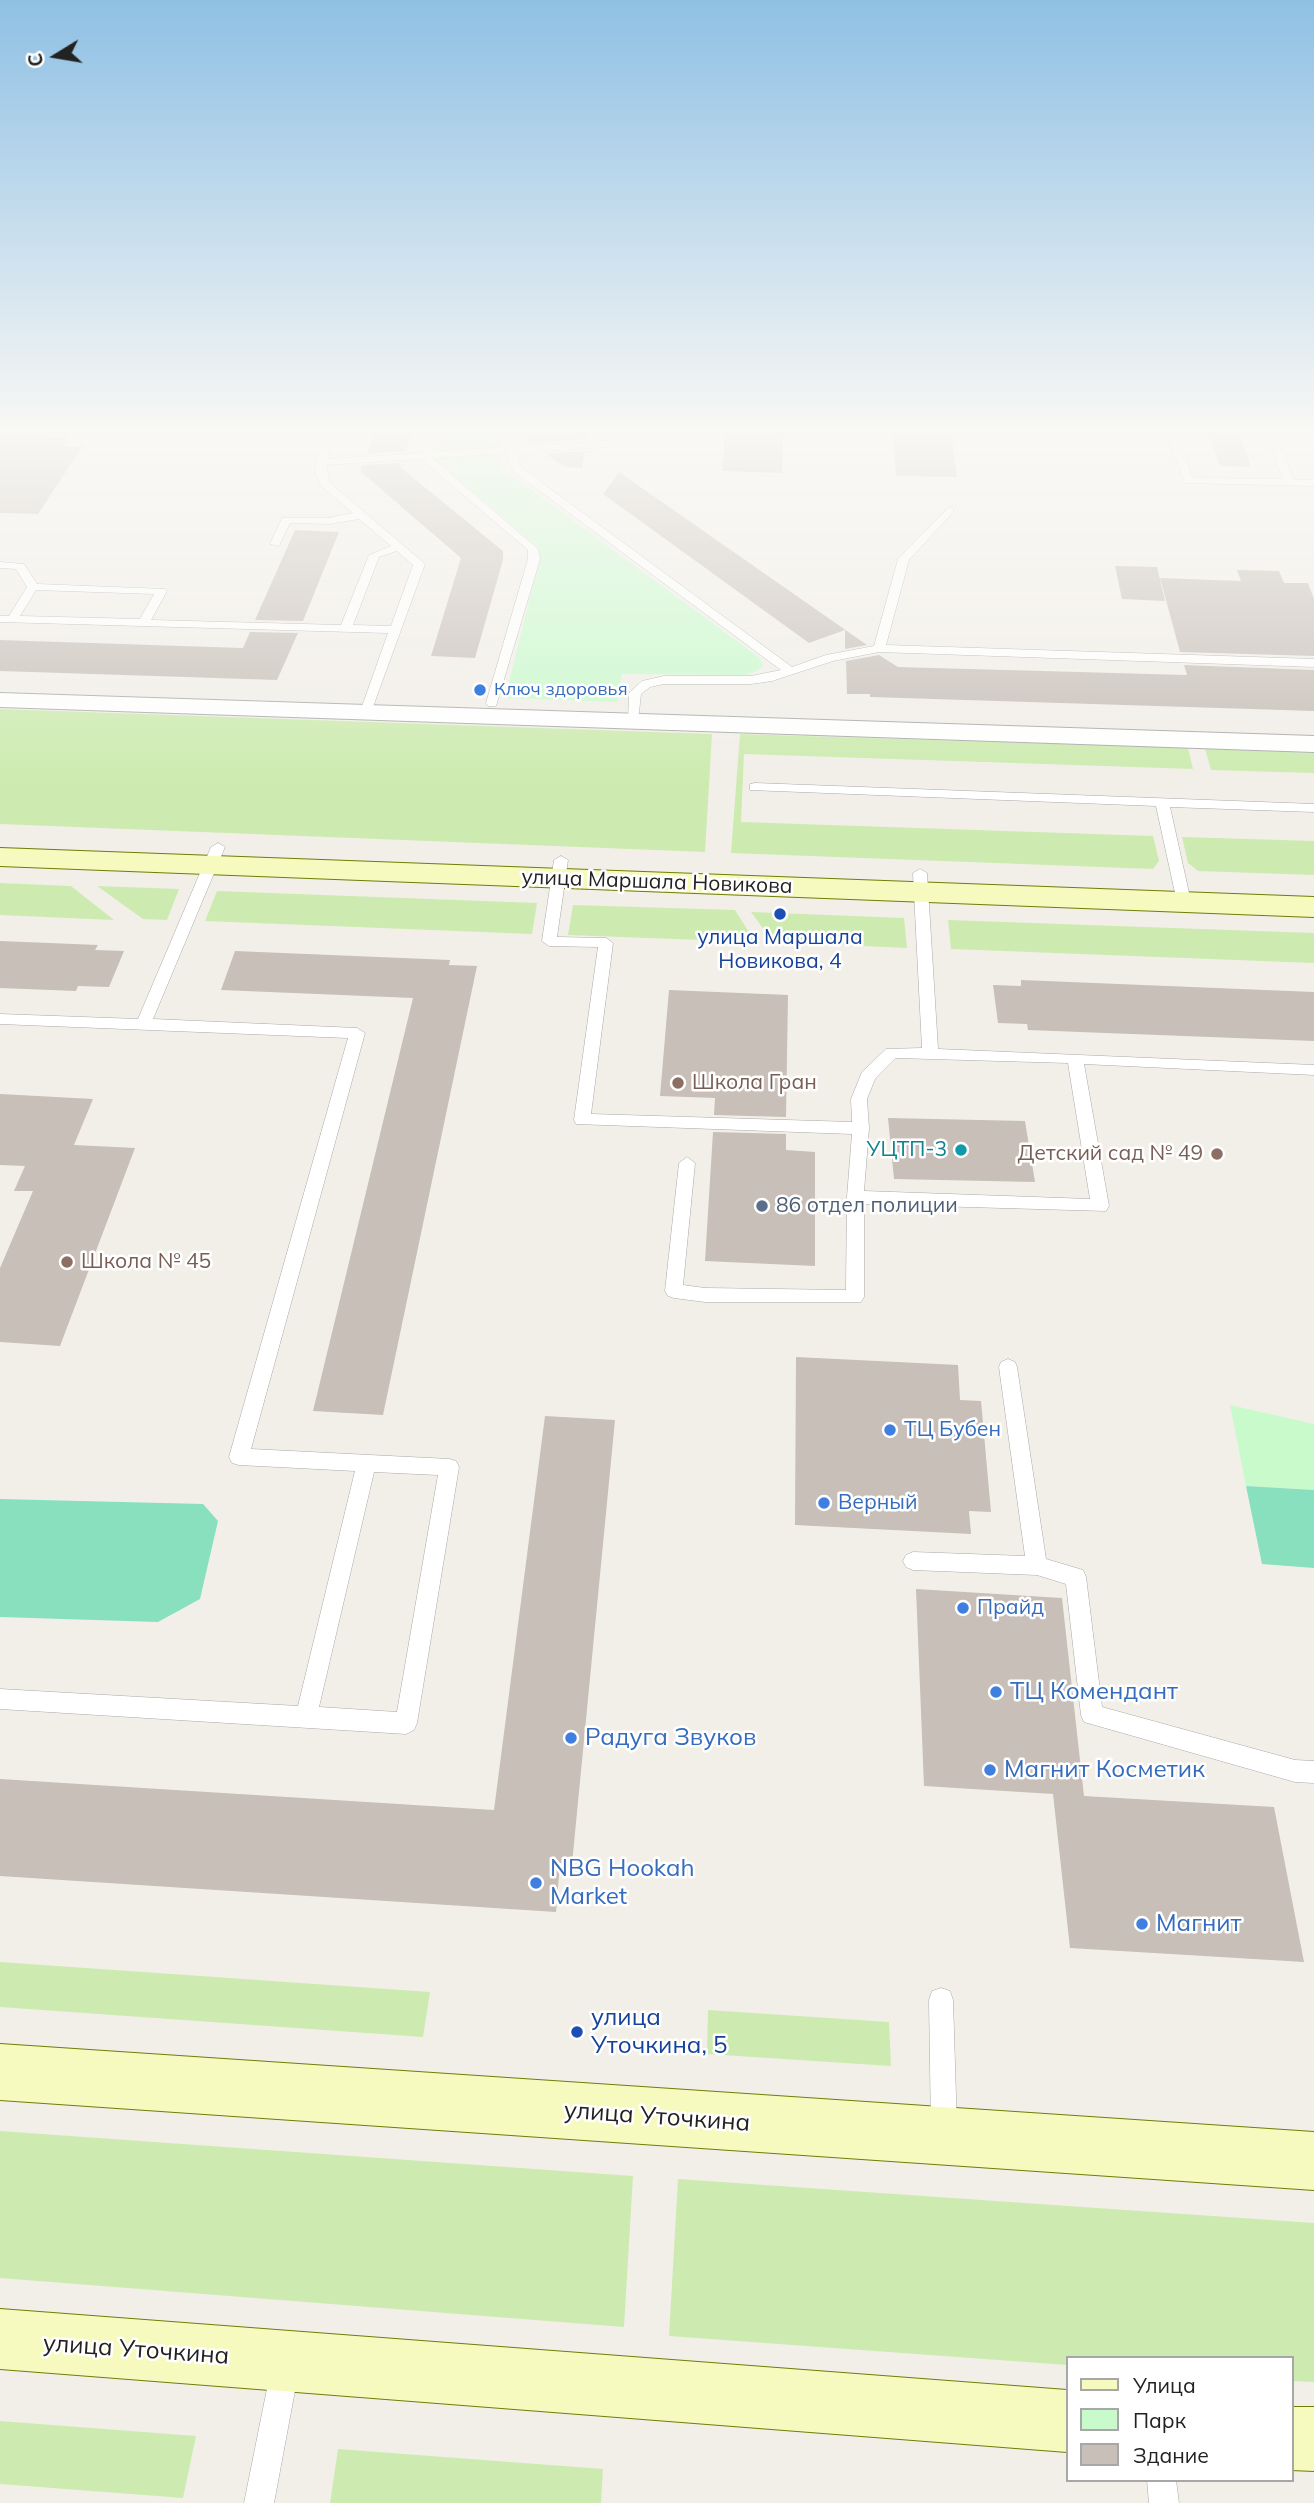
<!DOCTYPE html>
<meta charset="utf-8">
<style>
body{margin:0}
#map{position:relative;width:1314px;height:2503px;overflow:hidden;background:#f2efe9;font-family:Mulish,sans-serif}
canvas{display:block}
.legend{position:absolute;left:1066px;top:2356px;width:228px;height:126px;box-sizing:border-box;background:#fff;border:2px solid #a7a7a7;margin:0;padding:9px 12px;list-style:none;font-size:21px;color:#222}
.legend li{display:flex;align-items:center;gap:14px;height:35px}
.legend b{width:35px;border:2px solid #a7a7a7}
.north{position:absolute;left:21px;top:21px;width:70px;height:70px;-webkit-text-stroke:5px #fff;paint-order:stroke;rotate:259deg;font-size:19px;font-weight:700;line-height:28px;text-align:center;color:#222}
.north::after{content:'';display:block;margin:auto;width:24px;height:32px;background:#222;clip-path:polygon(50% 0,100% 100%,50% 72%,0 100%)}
</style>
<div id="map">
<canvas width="1314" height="2503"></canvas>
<ul class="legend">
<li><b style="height:9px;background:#f7fabf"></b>Улица</li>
<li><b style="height:19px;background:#c8facc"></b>Парк</li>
<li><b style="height:19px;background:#c7bfb8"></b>Здание</li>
</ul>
<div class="north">С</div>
</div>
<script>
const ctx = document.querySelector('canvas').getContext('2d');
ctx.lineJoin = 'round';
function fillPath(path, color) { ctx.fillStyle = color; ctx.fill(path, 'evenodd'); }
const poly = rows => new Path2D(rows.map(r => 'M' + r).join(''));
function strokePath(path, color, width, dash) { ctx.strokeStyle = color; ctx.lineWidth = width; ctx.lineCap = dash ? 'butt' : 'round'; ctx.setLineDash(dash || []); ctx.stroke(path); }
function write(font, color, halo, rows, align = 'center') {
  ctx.font = font + ' Mulish,sans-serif'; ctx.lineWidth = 5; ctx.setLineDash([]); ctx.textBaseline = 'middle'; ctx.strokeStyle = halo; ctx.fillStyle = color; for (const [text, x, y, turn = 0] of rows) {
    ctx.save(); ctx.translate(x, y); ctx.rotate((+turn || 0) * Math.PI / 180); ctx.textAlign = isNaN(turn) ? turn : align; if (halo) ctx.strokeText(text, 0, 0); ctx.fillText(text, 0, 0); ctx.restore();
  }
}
fillPath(poly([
 [0,709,712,734,705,852,0,824],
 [740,734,1188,748,1193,769,744,754,741,822,1153,836,1159,861,1153,869,731,853],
 [1205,749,1314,753,1314,773,1211,770],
 [1182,837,1314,841,1314,875,1198,871,1188,863],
 [0,883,71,886,114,920,0,915],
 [97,886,179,889,167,920,143,919],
 [217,891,537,903,532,934,205,921],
 [573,905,735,910,755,942,568,935],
 [751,912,904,918,907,948,773,942],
 [948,920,1314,933,1314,963,951,949],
 [0,1962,430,1992,423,2037,0,2007],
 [708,2010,889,2022,891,2066,707,2054],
 [0,2131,633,2176,624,2327,0,2278],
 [678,2179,1314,2223,1314,2382,1291,2381,1291,2358,1067,2358,1067,2365,669,2336],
 [0,2421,196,2436,183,2498,0,2484],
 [338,2449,603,2469,601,2503,330,2503]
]), '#cdebb0');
fillPath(poly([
 [444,433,505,433,498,456,503,469,760,658,763,666,757,671,745,675,622,674,617,702,505,698,540,557,539,548,433,458],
 [1230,1405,1314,1424,1314,1490,1246,1486]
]), '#c8facc');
fillPath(poly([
 [1246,1486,1314,1490,1314,1568,1262,1564],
 [0,1499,203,1504,218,1521,200,1599,158,1622,0,1617]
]), '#88e0be');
fillPath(poly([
 [0,433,42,433,40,436,69,437,63,446,83,446,38,514,0,513],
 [375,433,412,433,406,451,367,454],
 [522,433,589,433,588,439,532,443,522,436],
 [725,433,783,433,782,473,722,471],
 [892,433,951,433,957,477,896,476],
 [1208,433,1239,433,1251,467,1220,466],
 [585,451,582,468,565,467,546,454],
 [401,463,400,467,503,551,503,560,475,658,431,656,461,558,360,471,362,465],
 [619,472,738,555,867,645,845,649,845,630,809,643,603,494],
 [295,530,339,532,303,621,255,620],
 [1115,566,1157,567,1165,601,1122,599],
 [1237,570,1279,571,1284,583,1308,583,1314,599,1314,656,1180,652,1160,578,1241,581],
 [250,632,298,633,277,680,0,671,0,640,243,648],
 [879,655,898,667,1187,675,1184,665,1314,670,1314,711,870,697,870,694,847,694,846,661],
 [0,941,98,945,95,950,124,951,109,987,78,986,76,991,0,988],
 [235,951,450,960,449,965,477,966,383,1415,313,1411,413,998,221,990],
 [1021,980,1314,992,1314,1041,1028,1030,1027,1024,998,1023,993,985,1021,986],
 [669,990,788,995,786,1117,714,1115,715,1098,660,1096],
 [0,1094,93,1099,74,1145,135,1148,60,1346,0,1342,0,1268,33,1191,14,1191,25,1166,0,1165],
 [888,1118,1025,1121,1035,1182,894,1179],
 [713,1132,786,1134,786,1150,815,1152,815,1266,705,1261],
 [796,1357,958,1365,960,1400,981,1401,991,1512,969,1511,971,1534,795,1525],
 [545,1416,615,1420,572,1864,560,1863,556,1912,0,1876,0,1779,494,1810],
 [916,1589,1062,1598,1084,1796,1274,1807,1304,1962,1070,1948,1053,1794,924,1786]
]), '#c7bfb8');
const lane = poly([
 [326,433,336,433,327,459,422,453,432,433,442,433,433,452,506,447,510,433,520,433,516,447,617,440,618,433,628,433,626,443,621,446,516,453,522,468,792,667,826,655,874,646,898,559,949,507,953,508,953,512,909,560,886,645,1314,659,1314,667,879,652,833,661,772,681,751,684,664,684,650,687,641,694,638,721,636,724,628,724,629,693,642,681,664,676,751,676,781,670,514,472,506,453,432,458,538,549,540,559,496,706,488,706,486,703,528,559,528,550,421,459,326,465,330,483,425,564,370,715,362,715,360,712,388,633,0,622,0,616,9,616,27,587,16,569,0,568,0,562,24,564,37,584,165,589,167,591,151,620,341,625,369,555,391,546,359,519,329,524,290,523,279,546,270,544,282,518,329,518,353,513,321,486,316,474,316,462,326,433],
 [397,551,413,565,391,626,353,625,379,557,397,551],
 [36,590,154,594,140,619,20,616,36,590],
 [1166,433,1176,433,1193,478,1283,479,1265,433,1275,433,1294,480,1314,480,1314,486,1185,483,1166,433],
 [755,783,1314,804,1314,812,1170,807,1191,902,1184,906,1177,902,1156,806,750,790,750,784,755,783],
 [218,843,225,847,153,1019,357,1028,365,1033,251,1449,449,1459,456,1461,459,1467,417,1723,414,1730,406,1734,0,1709,0,1689,298,1706,355,1471,239,1465,232,1463,229,1457,348,1038,0,1024,0,1014,138,1019,211,847,218,843],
 [374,1472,438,1475,397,1712,319,1707,374,1472],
 [561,856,568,860,557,937,606,938,613,943,591,1114,852,1122,851,1099,862,1072,886,1049,922,1048,913,873,920,869,927,873,938,1049,1314,1065,1314,1075,1084,1064,1109,1206,1106,1211,864,1204,864,1297,861,1302,705,1302,674,1298,668,1296,665,1291,679,1163,687,1157,695,1163,683,1285,705,1288,846,1290,847,1197,852,1134,576,1124,574,1120,598,947,549,946,542,941,554,860,561,856],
 [896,1058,1068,1063,1090,1199,864,1191,869,1128,867,1099,875,1079,896,1058],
 [1008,1359,1015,1362,1017,1367,1046,1559,1083,1570,1086,1577,1102,1707,1295,1760,1314,1761,1314,1783,1295,1782,1084,1722,1081,1715,1066,1584,1037,1575,913,1570,906,1567,903,1561,906,1555,913,1552,1025,1556,999,1367,1001,1362,1008,1359],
 [941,1988,950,1991,953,2000,957,2129,953,2138,944,2142,935,2138,931,2129,929,2000,932,1991,941,1988],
 [285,2355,295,2359,299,2369,274,2503,244,2503,271,2369,275,2359,285,2355],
 [1147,2480,1176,2480,1179,2503,1149,2503,1147,2480]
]);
const street = poly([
 [0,693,1314,736,1314,752,0,707,0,693]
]);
const secondary = poly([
 [0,848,1314,897,1314,917,0,866,0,848],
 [0,2044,1314,2132,1314,2190,0,2100,0,2044],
 [0,2309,1067,2390,1067,2452,0,2369,0,2309],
 [1291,2407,1314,2407,1314,2471,1291,2470,1291,2407]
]);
strokePath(lane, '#a9a9a9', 1);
strokePath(street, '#a9a9a9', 2);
strokePath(secondary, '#707d05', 2);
fillPath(lane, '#fff');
fillPath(street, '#fff');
fillPath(secondary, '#f7fabf');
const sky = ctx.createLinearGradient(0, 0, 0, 783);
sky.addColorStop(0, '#8fc0e4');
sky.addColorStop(0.55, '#f9f8f5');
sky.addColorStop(1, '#f9f8f500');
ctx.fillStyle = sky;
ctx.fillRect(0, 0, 1314, 783);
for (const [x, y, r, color] of [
 [480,690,7,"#3f7fe0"],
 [780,914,7,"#1a4fb4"],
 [678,1083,7,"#8d6e63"],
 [961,1150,7,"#0f9aa8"],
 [1217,1154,7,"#8d6e63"],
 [762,1206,7,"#5c6f8a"],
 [67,1262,7,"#8d6e63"],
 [890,1430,7,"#3f7fe0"],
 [824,1503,7,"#3f7fe0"],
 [963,1608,7,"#3f7fe0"],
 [996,1692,7,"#3f7fe0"],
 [571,1738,7,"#3f7fe0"],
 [990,1770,7,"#3f7fe0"],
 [536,1883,7,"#3f7fe0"],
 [1142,1924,7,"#3f7fe0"],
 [577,2032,7,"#1a4fb4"]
]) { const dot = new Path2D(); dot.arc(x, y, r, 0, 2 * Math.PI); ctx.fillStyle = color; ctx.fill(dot); strokePath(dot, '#fff', 2.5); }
write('18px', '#366cbe', '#fff', [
 ["Ключ здоровья",494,690]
], 'left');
write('21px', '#222', '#fff', [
 ["улица Маршала Новикова",657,882,2]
]);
write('21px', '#164399', '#fff', [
 ["улица Маршала",780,938],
 ["Новикова, 4",780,962]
]);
write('21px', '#785e54', '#fff', [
 ["Школа Гран",692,1083],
 ["Детский сад № 49",1203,1154,"right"],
 ["Школа № 45",81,1262]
], 'left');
write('21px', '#0d838f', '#fff', [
 ["УЦТП-3",947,1150]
], 'right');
write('21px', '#4e5e75', '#fff', [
 ["86 отдел полиции",776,1206]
], 'left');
write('21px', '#366cbe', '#fff', [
 ["ТЦ Бубен",904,1430],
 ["Верный",838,1503],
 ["Прайд",977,1608]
], 'left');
write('24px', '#366cbe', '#fff', [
 ["ТЦ Комендант",1010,1692],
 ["Радуга Звуков",585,1738],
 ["Магнит Косметик",1004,1770],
 ["NBG Hookah",550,1869],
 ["Market",550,1897],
 ["Магнит",1156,1924]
], 'left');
write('24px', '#164399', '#fff', [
 ["улица",591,2018],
 ["Уточкина, 5",591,2046]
], 'left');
write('24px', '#222', '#fff', [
 ["улица Уточкина",657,2117,4],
 ["улица Уточкина",136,2350,4]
]);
</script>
